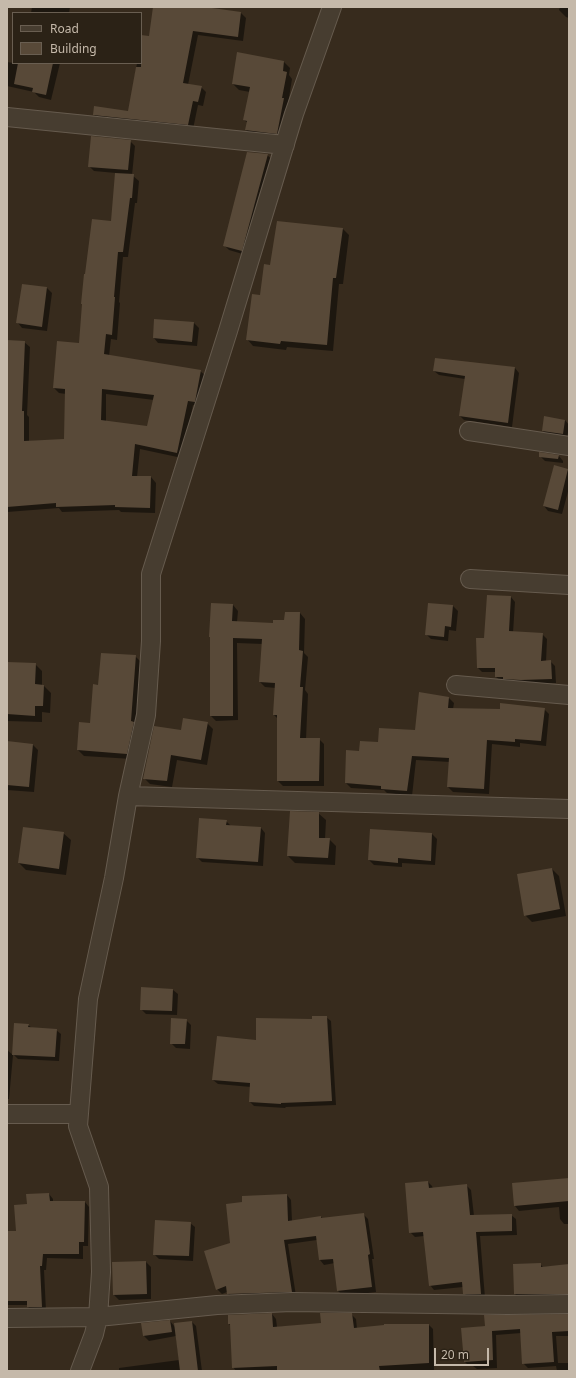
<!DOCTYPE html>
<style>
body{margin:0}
#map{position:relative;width:576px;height:1378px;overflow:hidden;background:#372b1d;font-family:"Noto Sans",sans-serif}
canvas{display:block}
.frame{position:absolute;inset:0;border:8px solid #c5b9aa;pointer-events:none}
.legend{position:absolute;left:12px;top:12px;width:130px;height:52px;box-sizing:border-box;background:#2b2216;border:1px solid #695e51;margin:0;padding:5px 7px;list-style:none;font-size:12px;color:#c5b9aa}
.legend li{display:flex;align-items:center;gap:8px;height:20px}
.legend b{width:20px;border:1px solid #695e51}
.scale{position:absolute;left:434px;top:1348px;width:55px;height:18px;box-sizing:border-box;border:2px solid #c5b9aa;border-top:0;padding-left:5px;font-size:12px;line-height:14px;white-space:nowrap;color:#c5b9aa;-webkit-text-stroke:3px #2b2216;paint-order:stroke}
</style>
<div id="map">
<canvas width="576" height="1378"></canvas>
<div class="frame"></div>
<ul class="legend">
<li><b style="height:5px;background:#473d30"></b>Road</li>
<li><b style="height:11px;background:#584938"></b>Building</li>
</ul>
<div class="scale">20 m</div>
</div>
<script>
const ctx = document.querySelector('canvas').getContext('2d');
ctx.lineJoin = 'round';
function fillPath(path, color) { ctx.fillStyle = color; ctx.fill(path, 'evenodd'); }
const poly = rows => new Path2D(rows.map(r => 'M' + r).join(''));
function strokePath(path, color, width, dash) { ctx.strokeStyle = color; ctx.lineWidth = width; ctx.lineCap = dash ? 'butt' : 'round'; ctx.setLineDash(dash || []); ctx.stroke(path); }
fillPath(poly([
 [32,7,70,7,69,13,31,13],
 [154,7,213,7,213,9,241,13,246,18,243,41,198,35,188,85,201,87,206,92,203,106,198,105,193,129,99,120,94,115,129,112,137,63,141,63,141,41,150,37],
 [560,7,569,7,569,18,566,17,559,10],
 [7,62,19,64,19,63,60,63,51,100,39,97,34,92,7,86],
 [284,62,290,68,289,75,292,79,288,104,289,105,283,139,252,136,246,130,248,123,244,120,250,92,239,90,233,84],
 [130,141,135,146,132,175,139,181,137,203,135,203,128,257,123,257,119,302,120,303,117,340,111,339,109,356,200,371,206,376,200,406,193,405,182,458,140,449,137,477,151,477,156,483,155,513,121,512,119,510,62,512,59,508,7,512,7,341,24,342,30,347,27,415,29,417,29,441,65,440,66,394,59,393,54,388,80,344,83,305,82,304,112,222,116,173,94,171,89,166],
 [106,394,154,400,148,427,106,422],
 [267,155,272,159,246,255,229,250,225,246],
 [343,229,349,235,343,284,339,284,333,351,287,347,286,350,253,346,247,339,271,266],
 [22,285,47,288,52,293,47,331,22,328,18,323],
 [194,323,199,328,197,346,158,343,154,338],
 [515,368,519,373,512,427,464,420,460,416,465,379,439,375,434,371],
 [565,420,569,425,567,439,548,436,543,431],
 [540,456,559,456,563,461,563,463,545,461],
 [554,466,569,471,569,488,562,514,548,511,544,506],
 [511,597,515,602,513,633,542,634,547,639,546,662,550,661,555,666,556,683,526,684,501,681,496,677,496,672,482,672,478,668,485,639],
 [233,605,238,611,237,622,274,624,285,622,286,613,300,613,305,619,304,653,308,657,305,690,308,694,306,739,319,739,324,744,324,786,283,786,278,781,278,719,274,715,276,688,265,687,260,682,263,644,237,643,238,720,216,721,211,716,211,638,210,637],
 [453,606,458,611,456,631,449,630,448,641,431,639,426,634],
 [135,656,141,662,137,726,132,759,84,756,78,750,91,724,99,686],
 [7,663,35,664,42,671,42,686,44,686,51,693,50,713,42,712,42,722,7,721],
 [449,698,454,703,453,709,501,710,544,709,549,714,546,746,520,743,520,747,492,744,489,794,453,792,448,787,450,762,416,760,412,796,387,793,384,790,351,788,346,783,347,751,360,752,379,743,416,731],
 [207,723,213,729,207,765,177,760,172,787,150,784,144,778,182,732],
 [7,742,33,745,38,750,34,792,7,790],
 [318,813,326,820,325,839,329,839,336,846,335,865,295,863,288,856],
 [226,821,231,826,261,828,265,833,263,866,202,862,197,857],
 [371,830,432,834,437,839,435,865,402,863,402,867,374,865,369,860],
 [63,833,71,840,66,875,26,870,19,863],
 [552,869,559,876,566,916,532,922,525,915],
 [142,988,173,990,178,994,177,1015,146,1014,141,1009],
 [326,1017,331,1021,336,1105,286,1107,285,1108,254,1106,250,1102,251,1087,218,1084,213,1080,257,1041,313,1020],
 [186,1020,191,1025,190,1049,176,1048,171,1043],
 [28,1025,32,1028,56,1030,61,1034,59,1061,18,1059,13,1054],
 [7,1050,13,1055,9,1099,7,1099],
 [569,1179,569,1224,564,1224,560,1219,559,1207,519,1211,515,1206],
 [428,1182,432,1186,433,1189,466,1185,471,1190,474,1216,511,1215,516,1219,517,1235,480,1236,485,1298,469,1298,464,1293,463,1287,434,1290,430,1285,424,1236,415,1237,410,1232],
 [49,1194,53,1199,53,1202,85,1202,89,1207,88,1246,83,1246,83,1259,47,1258,46,1270,44,1270,46,1311,33,1311,28,1307,28,1305,7,1305,7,1232,17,1232,28,1205],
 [287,1195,291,1200,292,1221,321,1217,323,1219,363,1214,368,1219,374,1259,372,1259,376,1292,343,1296,338,1291,335,1263,324,1265,320,1260,317,1240,288,1244,296,1296,232,1298,228,1294,227,1292,222,1294,217,1289,231,1244],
 [190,1223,195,1227,193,1261,159,1259,154,1254],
 [146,1262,151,1267,151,1299,119,1300,114,1295,113,1263],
 [540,1264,543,1267,569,1265,569,1298,519,1298,515,1294],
 [272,1314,276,1319,277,1327,322,1324,351,1314,356,1319,357,1329,429,1325,433,1329,434,1371,236,1371,233,1367,231,1326,229,1324],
 [569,1316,569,1336,556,1336,558,1363,569,1363,569,1371,557,1371,556,1366,528,1368,523,1363,521,1333,496,1335,497,1368,477,1369,473,1366,469,1366,465,1362,462,1329],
 [170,1321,175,1327,192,1322,196,1326,202,1371,119,1371,119,1368,179,1360,176,1336,149,1341,144,1336,142,1324]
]), '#0007');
fillPath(poly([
 [153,7,205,7,241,12,238,37,193,31,183,83,202,86,198,102,193,101,188,125,93,115,94,106,128,111,136,67,141,67,141,35,149,36],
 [237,52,284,61,283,71,287,72,282,98,284,98,277,134,245,130,247,121,243,120,250,87,232,84],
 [18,63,53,63,46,95,32,92,33,88,14,84],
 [91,136,131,140,128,170,88,167],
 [247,152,268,154,242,251,223,246],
 [115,173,134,174,132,198,130,198,123,252,118,252,114,297,115,297,112,335,106,334,104,354,201,370,195,402,188,401,177,453,135,444,132,476,151,476,150,508,115,507,115,505,56,507,56,503,7,507,7,340,25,341,22,411,24,411,24,441,64,439,65,389,53,388,57,341,79,343,82,304,81,304,84,274,85,274,92,219,111,221],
 [102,389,154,395,147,426,101,420],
 [277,221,343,228,336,278,333,278,327,345,281,341,280,344,246,340,252,294,260,295,264,264,270,265],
 [22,284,47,287,42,327,16,323],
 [154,319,194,322,192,342,153,338],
 [435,358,515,367,508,423,459,416,465,376,433,371],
 [544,416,565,420,563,434,542,431],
 [539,452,559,455,558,459,539,457],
 [554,465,568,469,558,510,543,506],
 [487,595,511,596,509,631,543,633,541,661,551,660,552,679,521,680,503,679,503,677,495,677,495,668,477,668,476,638,484,638],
 [211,603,233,604,232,621,273,623,273,620,284,620,285,612,300,612,299,650,303,651,300,687,303,687,300,738,320,738,319,781,277,781,277,715,273,715,275,683,259,682,262,639,233,638,233,716,210,716,210,637,209,637],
 [428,603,453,605,451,627,445,626,444,637,425,635],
 [101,653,136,655,131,721,134,722,127,754,77,750,79,722,90,723,93,684,98,685],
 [7,662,36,663,35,684,44,685,43,706,35,706,35,716,7,714],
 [419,692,449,697,448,708,500,709,500,703,545,708,541,741,515,739,515,742,487,740,484,789,447,787,449,758,412,756,407,791,381,789,381,786,345,783,346,750,359,751,360,741,378,742,379,728,415,730],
 [183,718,208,722,201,760,171,755,167,781,143,779,154,726,181,730],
 [7,741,33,744,29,787,7,785],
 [290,811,319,812,319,838,330,838,328,858,287,856],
 [199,818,227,820,226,825,261,827,258,862,196,858],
 [23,827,64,832,59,869,18,863],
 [370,829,432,833,431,861,398,858,398,863,368,860],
 [552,868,560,909,524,916,517,874],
 [141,987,173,989,172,1011,140,1010],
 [312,1016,327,1016,332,1101,281,1103,281,1104,249,1102,250,1083,212,1080,217,1036,256,1040,256,1018,312,1019],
 [171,1018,187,1019,185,1044,170,1044],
 [14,1023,29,1024,28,1027,57,1029,55,1057,12,1055],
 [569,1178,569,1201,514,1206,512,1183],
 [428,1181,429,1188,467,1184,470,1215,512,1214,512,1231,476,1232,481,1294,463,1294,462,1282,429,1286,423,1232,409,1233,405,1183],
 [49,1193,50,1201,85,1201,84,1242,79,1242,79,1254,43,1254,42,1266,40,1266,42,1307,27,1307,27,1301,7,1301,7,1231,16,1231,14,1205,27,1204,26,1194],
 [287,1194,288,1221,321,1216,321,1218,364,1213,370,1254,368,1255,372,1287,337,1291,333,1259,319,1260,316,1236,284,1240,292,1292,227,1294,226,1286,216,1290,204,1251,230,1243,226,1204,242,1202,242,1196],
 [155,1220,191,1222,189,1256,153,1255],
 [146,1261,147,1294,113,1295,112,1262],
 [541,1263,541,1267,569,1264,569,1294,514,1294,513,1264],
 [272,1313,273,1327,321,1323,320,1313,352,1313,354,1328,384,1325,384,1324,429,1324,429,1363,379,1366,380,1371,277,1371,277,1366,232,1368,230,1324,228,1324,228,1315],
 [569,1314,569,1331,552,1332,554,1362,522,1364,520,1329,492,1331,493,1360,464,1362,461,1328,485,1326,484,1315],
 [170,1320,172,1332,143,1336,141,1323],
 [192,1321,198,1371,180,1371,174,1323]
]), '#584938');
const minor = poly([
 [7,117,285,145],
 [469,431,569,446],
 [470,579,569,585],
 [456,685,569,695],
 [128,796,569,809],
 [7,1114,79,1114],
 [7,1318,98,1317,217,1305,292,1302,508,1305,569,1304],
 [80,1371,94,1334,98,1317,101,1272,99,1187,78,1126,88,999,114,878,128,796,146,715,151,641,151,574,228,331,294,114,332,7]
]);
strokePath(minor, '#665b4e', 20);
strokePath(minor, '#473d30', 18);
</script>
